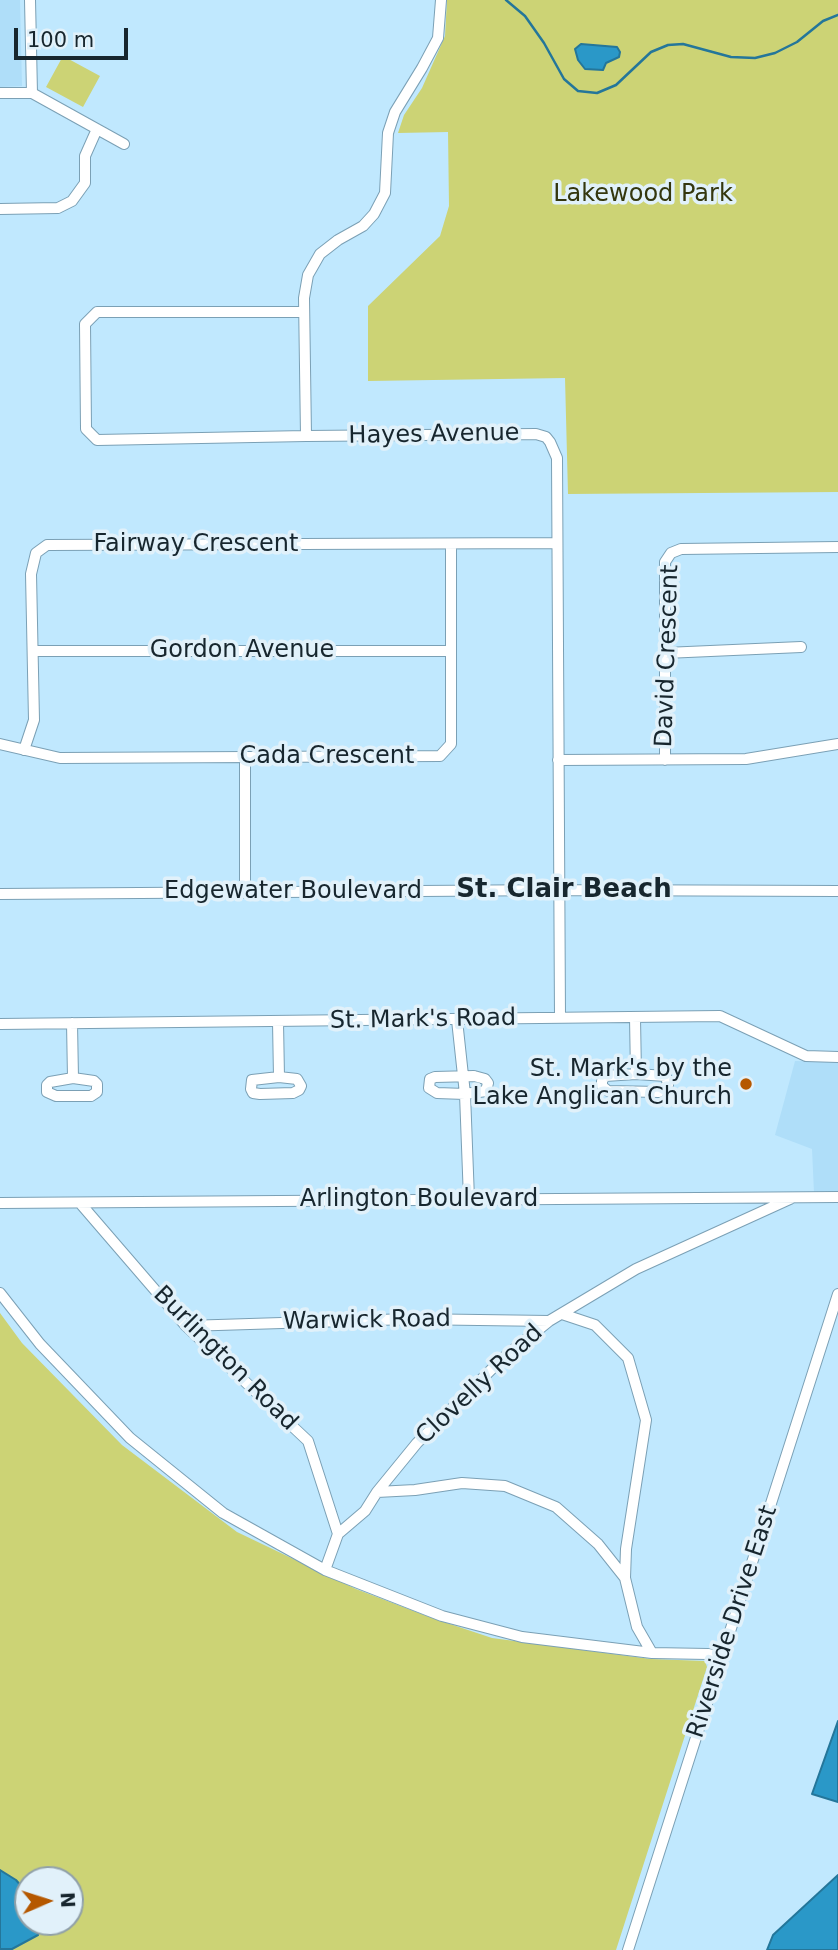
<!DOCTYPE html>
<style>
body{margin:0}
#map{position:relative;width:838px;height:1950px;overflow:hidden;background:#c0e8fe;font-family:"DejaVu Sans",sans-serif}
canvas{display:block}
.north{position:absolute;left:14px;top:1866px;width:70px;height:70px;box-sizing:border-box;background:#e1f1fa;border:2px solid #90a0a8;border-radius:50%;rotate:87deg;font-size:19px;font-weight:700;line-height:28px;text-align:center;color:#17262e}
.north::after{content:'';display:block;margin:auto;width:24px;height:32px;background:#b55800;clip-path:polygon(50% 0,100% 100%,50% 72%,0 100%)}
.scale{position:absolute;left:14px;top:28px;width:114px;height:32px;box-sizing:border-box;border:4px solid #17262e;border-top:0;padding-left:9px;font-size:21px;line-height:24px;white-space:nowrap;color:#17262e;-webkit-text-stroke:5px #e1f1fa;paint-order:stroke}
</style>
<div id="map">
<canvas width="838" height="1950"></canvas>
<div class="north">N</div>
<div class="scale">100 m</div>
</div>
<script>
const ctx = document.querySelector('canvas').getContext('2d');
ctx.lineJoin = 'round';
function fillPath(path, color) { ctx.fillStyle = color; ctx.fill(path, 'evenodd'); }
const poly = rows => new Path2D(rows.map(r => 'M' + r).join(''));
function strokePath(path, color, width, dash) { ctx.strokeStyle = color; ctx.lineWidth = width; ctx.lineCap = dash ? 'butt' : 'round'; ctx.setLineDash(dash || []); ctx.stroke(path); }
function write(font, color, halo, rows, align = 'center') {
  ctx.font = font + ' "DejaVu Sans",sans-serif'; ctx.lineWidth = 7; ctx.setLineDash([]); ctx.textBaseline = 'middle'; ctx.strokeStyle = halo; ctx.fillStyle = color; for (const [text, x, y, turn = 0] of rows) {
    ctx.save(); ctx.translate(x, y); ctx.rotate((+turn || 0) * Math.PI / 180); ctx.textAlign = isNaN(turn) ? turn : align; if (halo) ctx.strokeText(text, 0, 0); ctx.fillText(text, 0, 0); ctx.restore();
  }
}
fillPath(poly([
 [0,0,20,0,22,86,0,87],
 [795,1061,838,1062,838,1191,814,1193,812,1149,775,1135]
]), '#afdef9');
fillPath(poly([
 [447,0,838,0,838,492,568,494,565,378,368,381,368,306,440,236,449,206,448,132,398,133,404,115,422,88,445,36],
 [63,56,100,76,83,107,46,87],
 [0,1313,22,1343,122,1445,237,1532,356,1589,432,1618,492,1638,651,1659,705,1661,707,1667,616,1950,0,1950],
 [28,1880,70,1880,70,1922,28,1922]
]), '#ccd375');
const water = poly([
 [581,44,617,47,620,52,619,57,606,63,603,70,585,69,578,60,575,49,581,44],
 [838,1721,838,1802,812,1794,838,1721],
 [0,1870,16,1880,28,1894,28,1922,40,1922,38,1935,12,1949,0,1949,0,1870],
 [838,1875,838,1950,767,1950,773,1935,838,1875]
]);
fillPath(water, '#2a98c8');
strokePath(water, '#24769a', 2);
strokePath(poly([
 [506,0,525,16,544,43,564,79,578,91,597,93,616,85,651,52,668,45,683,44,731,57,755,58,775,53,797,42,823,21,838,15]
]), '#24769a', 2.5);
const minor = poly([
 [30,0,32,93],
 [441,0,438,38,422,68,395,112,388,133,385,193,374,214,363,226,338,240,320,254,308,275,304,298,306,436,536,434,546,437,550,442,557,458,560,1018],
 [0,93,32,93,124,144],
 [0,209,58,208,72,201,85,183,85,156,97,129],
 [304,312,97,312,85,324,86,429,97,440,306,436],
 [33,651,451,651],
 [665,653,801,647],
 [0,744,60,758,440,756,451,744,451,545],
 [24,750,34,720,31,574,36,553,47,545,557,543],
 [245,758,245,893],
 [558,760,746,759,838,744],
 [665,760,665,562,671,553,681,549,838,547],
 [0,894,559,890,838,891],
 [635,1018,636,1074],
 [457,1020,465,1094,469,1199],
 [278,1022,279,1077],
 [72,1023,73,1078],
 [0,1024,720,1016,806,1056,838,1057],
 [636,1074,666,1076,668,1085,659,1092,608,1091,602,1086,602,1081,605,1076,636,1074],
 [474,1076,485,1079,488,1083,486,1091,465,1094,437,1093,429,1088,430,1079,435,1077,474,1076],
 [279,1077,297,1079,301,1086,299,1090,293,1093,260,1094,253,1093,251,1089,252,1080,279,1077],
 [73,1078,94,1081,97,1084,97,1092,91,1096,56,1096,47,1092,47,1085,50,1082,73,1078],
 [0,1203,838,1197],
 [80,1203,186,1326,308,1441,338,1534],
 [0,1293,40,1344,130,1438,223,1513,325,1570,442,1616,522,1637,652,1653,708,1654,722,1657],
 [562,1314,595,1325,628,1358,646,1420,626,1549,625,1578,637,1627,652,1653],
 [186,1326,409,1319,549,1321],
 [377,1492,415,1490,462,1483,505,1486,556,1507,598,1544,625,1578],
 [325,1570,338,1534,365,1511,377,1492,417,1443,502,1359,549,1321,636,1269,792,1198],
 [628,1950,838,1294]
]);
strokePath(minor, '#7ba0b5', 12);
strokePath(minor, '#fff', 10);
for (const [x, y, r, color] of [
 [746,1084,7,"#b55800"]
]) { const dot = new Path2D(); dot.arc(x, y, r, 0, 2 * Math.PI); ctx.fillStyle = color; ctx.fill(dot); strokePath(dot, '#e1f1fa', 2.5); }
write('24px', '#34370e', '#e1f1fa', [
 ["Lakewood Park",643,195]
]);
write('24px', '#17262e', '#e1f1fa', [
 ["Hayes Avenue",434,435,-1],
 ["Fairway Crescent",196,545],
 ["Gordon Avenue",242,651],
 ["David Crescent",668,656,-88],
 ["Cada Crescent",327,757],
 ["Edgewater Boulevard",293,892],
 ["St. Mark's Road",423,1020,-1],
 ["Arlington Boulevard",419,1200],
 ["Warwick Road",367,1321,-1],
 ["Burlington Road",225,1359,45],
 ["Clovelly Road",480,1385,-43],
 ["Riverside Drive East",733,1622,-72]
]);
write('24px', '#17262e', '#e1f1fa', [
 ["St. Mark's by the",732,1070],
 ["Lake Anglican Church",732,1098]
], 'right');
write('bold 26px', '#17262e', '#e1f1fa', [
 ["St. Clair Beach",564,890]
]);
</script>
